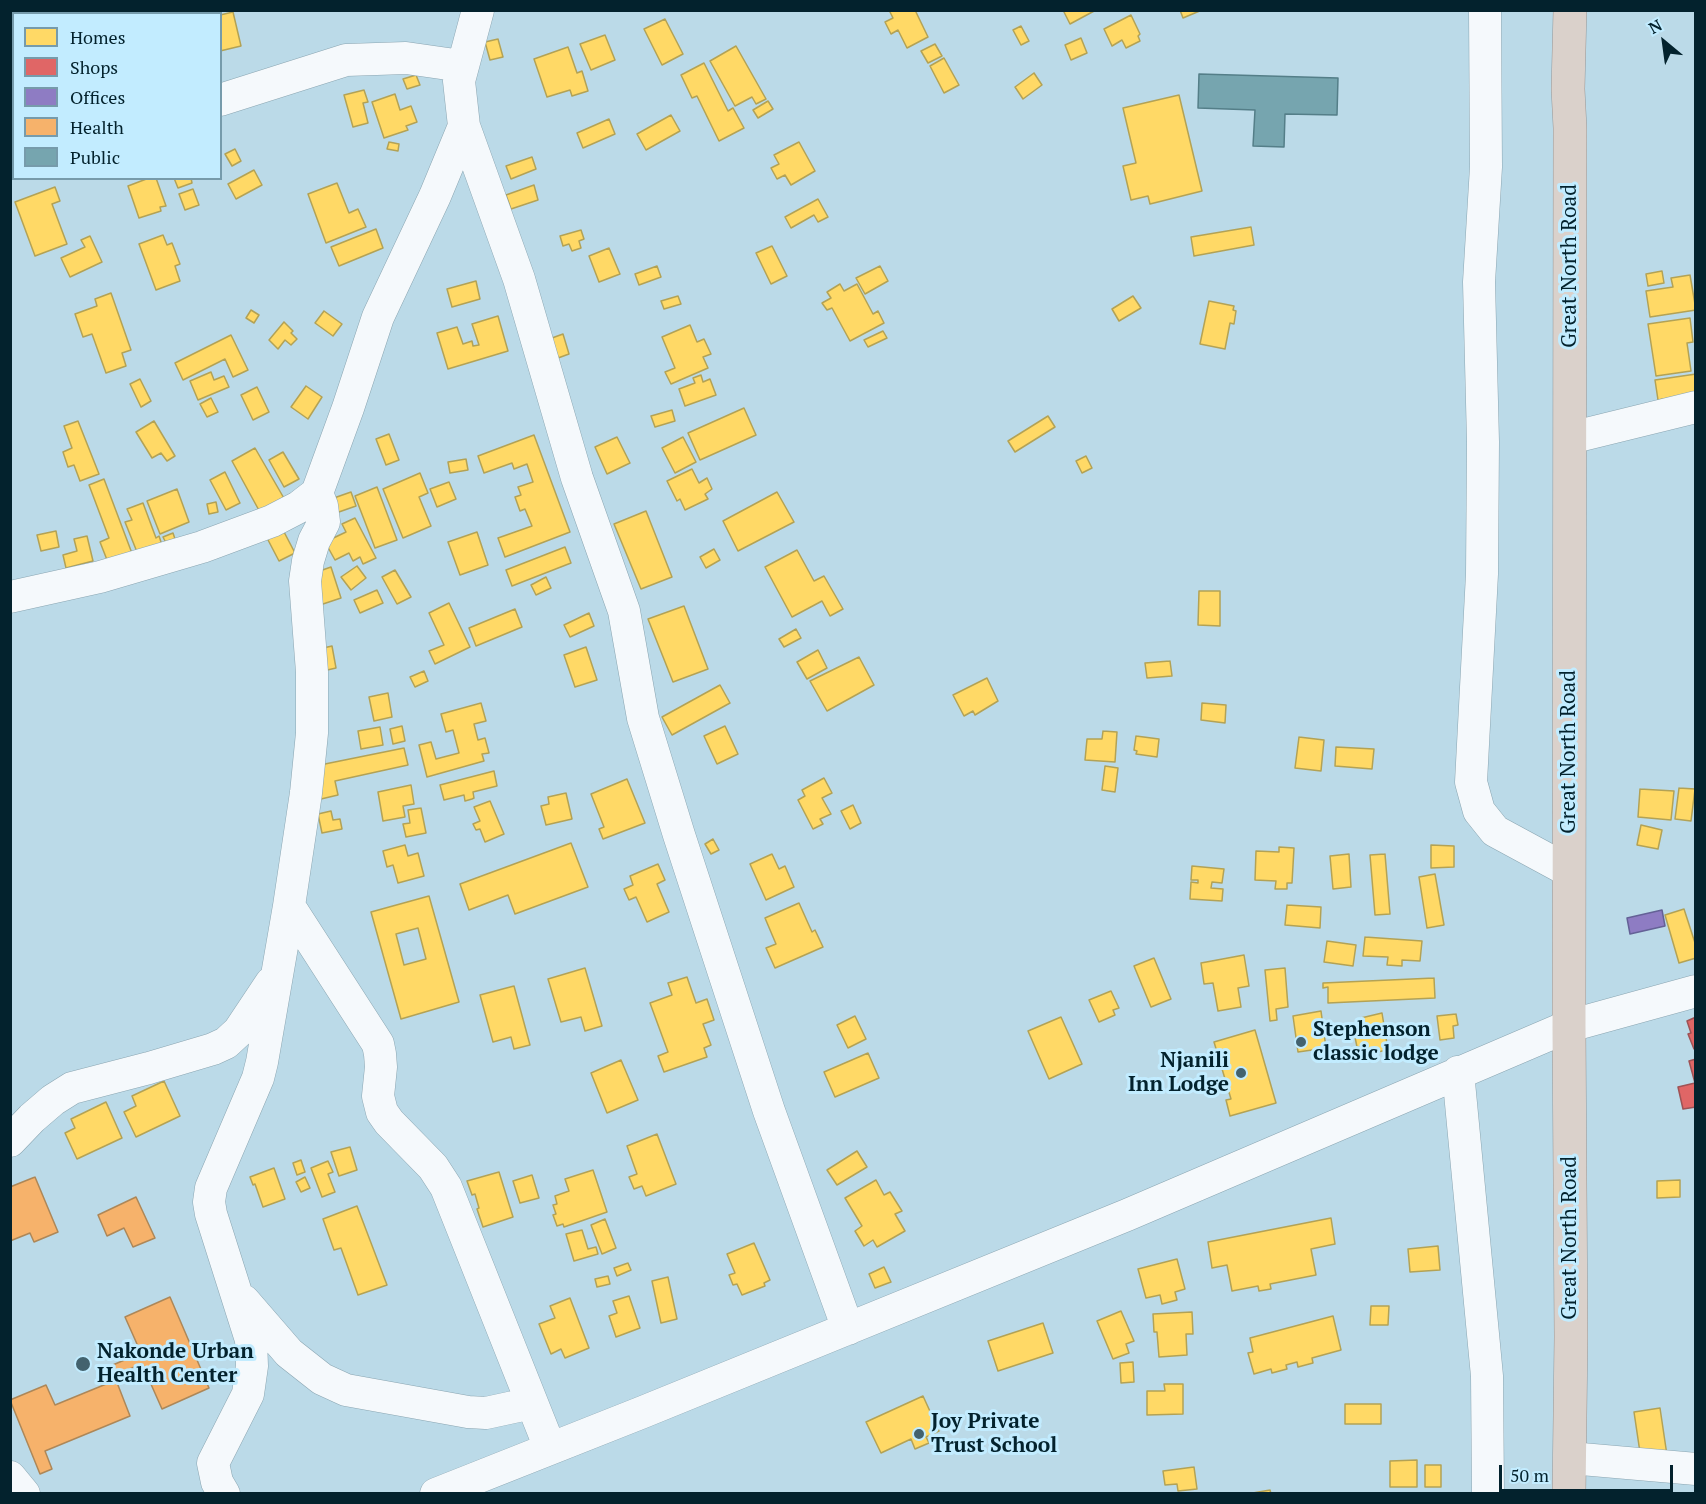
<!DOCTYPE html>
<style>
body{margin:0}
#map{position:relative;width:1706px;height:1504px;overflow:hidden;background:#bbdae8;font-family:"PT Serif",serif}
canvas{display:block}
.frame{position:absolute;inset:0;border:12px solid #03222d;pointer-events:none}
.legend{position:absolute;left:12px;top:12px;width:210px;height:168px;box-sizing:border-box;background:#c2ecff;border:2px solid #769bab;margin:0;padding:8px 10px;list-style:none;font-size:18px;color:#03222d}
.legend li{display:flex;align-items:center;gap:12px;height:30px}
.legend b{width:30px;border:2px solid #769bab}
.north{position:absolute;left:1634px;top:12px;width:60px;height:60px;-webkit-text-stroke:4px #c2ecff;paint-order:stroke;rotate:331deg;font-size:16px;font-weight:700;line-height:24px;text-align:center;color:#03222d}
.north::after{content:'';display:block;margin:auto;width:21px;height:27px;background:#03222d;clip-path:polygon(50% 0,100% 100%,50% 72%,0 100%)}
.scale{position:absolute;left:1499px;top:1465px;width:174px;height:27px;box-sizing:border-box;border:3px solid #03222d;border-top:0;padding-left:8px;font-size:18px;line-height:21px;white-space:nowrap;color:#03222d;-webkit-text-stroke:4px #c2ecff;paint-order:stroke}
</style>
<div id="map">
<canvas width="1706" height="1504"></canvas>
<div class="frame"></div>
<ul class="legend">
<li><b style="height:16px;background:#ffd966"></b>Homes</li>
<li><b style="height:16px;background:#e06666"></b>Shops</li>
<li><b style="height:16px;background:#8e7cc3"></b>Offices</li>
<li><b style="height:16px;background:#f6b26b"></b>Health</li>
<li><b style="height:16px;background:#76a5af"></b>Public</li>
</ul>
<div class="north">N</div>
<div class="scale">50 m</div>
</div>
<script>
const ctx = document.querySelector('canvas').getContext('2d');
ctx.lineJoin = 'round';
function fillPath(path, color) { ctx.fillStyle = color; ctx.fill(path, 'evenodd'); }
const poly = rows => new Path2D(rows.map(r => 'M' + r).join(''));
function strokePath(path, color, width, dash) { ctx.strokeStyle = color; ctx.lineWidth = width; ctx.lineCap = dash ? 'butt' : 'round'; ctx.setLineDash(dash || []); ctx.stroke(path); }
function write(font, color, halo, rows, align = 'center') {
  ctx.font = font + ' "PT Serif",serif'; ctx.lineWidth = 6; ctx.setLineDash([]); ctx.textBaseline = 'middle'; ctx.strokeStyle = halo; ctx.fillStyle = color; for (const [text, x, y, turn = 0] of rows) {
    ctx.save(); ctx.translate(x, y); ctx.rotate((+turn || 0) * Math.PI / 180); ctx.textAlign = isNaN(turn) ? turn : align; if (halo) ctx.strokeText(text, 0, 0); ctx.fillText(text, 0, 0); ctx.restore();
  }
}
const homes = poly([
 [22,10,23,14,14,14,14,40,10,41,10,11,22,10],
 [55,10,74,10,74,14,56,14,55,10],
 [102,10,119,10,120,14,102,14,102,10],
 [145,10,184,10,184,14,145,14,145,10],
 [889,10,915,10,928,37,907,48,898,30,891,34,885,22,893,18,889,10],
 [1063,10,1096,10,1070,24,1063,10],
 [1180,10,1202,10,1183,18,1180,10],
 [233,12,241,46,220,51,220,15,233,12],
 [1131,15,1140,34,1138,36,1140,41,1126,48,1122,40,1112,46,1104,29,1131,15],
 [665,19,683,54,662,65,644,29,665,19],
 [1021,26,1029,41,1021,45,1013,30,1021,26],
 [605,35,615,60,591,70,580,44,605,35],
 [1081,38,1087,53,1071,60,1065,45,1081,38],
 [498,39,503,57,490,60,485,42,498,39],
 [935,44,942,56,928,63,921,51,935,44],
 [736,46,766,99,756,104,752,97,735,106,710,61,736,46],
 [568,47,577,73,582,71,588,91,572,96,570,90,547,97,534,59,568,47],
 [944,58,959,85,944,93,930,66,944,58],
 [704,63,728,111,733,108,744,128,719,141,697,96,692,98,681,75,704,63],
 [1034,73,1042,85,1023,99,1015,87,1034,73],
 [416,75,420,85,407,89,403,79,416,75],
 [364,90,368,102,363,103,368,123,353,127,344,95,364,90],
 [395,94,400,110,411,106,417,122,406,126,408,130,384,138,372,102,395,94],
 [1179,95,1202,191,1150,204,1148,196,1131,200,1123,166,1136,163,1123,108,1179,95],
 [768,101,773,109,758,118,753,110,768,101],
 [671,115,680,131,646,150,637,134,671,115],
 [609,119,615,134,583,148,577,133,609,119],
 [389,142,399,144,398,151,387,149,389,142],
 [799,142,815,171,791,185,785,175,777,179,771,168,779,164,774,155,799,142],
 [235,149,241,161,232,166,225,154,235,149],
 [532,157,536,169,511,179,506,166,532,157],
 [254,170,262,185,236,199,228,184,254,170],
 [149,178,156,178,166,206,160,207,161,211,139,218,128,186,149,178],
 [174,178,191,178,192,183,178,188,174,178],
 [337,183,349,213,358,209,366,227,326,243,308,194,337,183],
 [534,185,538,200,511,209,506,195,534,185],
 [55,187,60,201,52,204,67,244,35,256,15,202,55,187],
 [193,189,199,205,185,210,179,194,193,189],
 [818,199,828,217,818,222,814,215,791,228,785,217,818,199],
 [1251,227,1254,245,1194,256,1191,237,1251,227],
 [376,229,383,248,339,266,331,247,376,229],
 [581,230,584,239,579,241,581,248,572,251,569,244,563,246,560,236,581,230],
 [163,235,167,245,172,243,180,264,175,266,180,281,156,290,139,244,163,235],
 [90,236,102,262,70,277,61,258,85,247,81,240,90,236],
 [772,246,787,276,771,284,756,253,772,246],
 [609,248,620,274,599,282,589,256,609,248],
 [657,266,661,277,639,285,635,274,657,266],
 [880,266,888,281,865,294,856,278,880,266],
 [1662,271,1664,283,1648,286,1646,274,1662,271],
 [1690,275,1696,310,1650,317,1646,291,1673,287,1671,278,1690,275],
 [476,281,480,299,452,307,447,289,476,281],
 [840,284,844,291,857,284,873,314,878,311,884,323,850,341,832,308,827,310,822,303,831,298,827,292,840,284],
 [111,293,131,350,122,353,126,366,106,373,92,334,83,337,75,314,97,306,95,299,111,293],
 [678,296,681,304,664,309,661,301,678,296],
 [1133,296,1141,308,1119,321,1112,309,1133,296],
 [1209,301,1234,306,1233,310,1236,311,1234,324,1230,323,1225,349,1200,344,1209,301],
 [251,310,259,315,254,323,246,318,251,310],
 [324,311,342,324,333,336,315,323,324,311],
 [498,316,508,351,448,369,437,333,457,327,463,344,472,341,473,346,479,345,472,324,498,316],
 [1690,318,1693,342,1687,343,1691,371,1656,376,1648,324,1690,318],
 [284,322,293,331,291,333,297,339,291,345,285,340,278,349,269,340,284,322],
 [690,325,697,342,704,339,711,354,703,357,708,368,671,384,665,372,675,368,662,337,690,325],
 [883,331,887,338,868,347,864,340,883,331],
 [563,334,569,354,558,358,552,338,563,334],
 [231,335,248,370,233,377,225,359,183,380,175,363,231,335],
 [211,372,214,380,224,376,229,387,198,400,190,381,211,372],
 [1696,374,1695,394,1658,400,1655,380,1696,374],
 [701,375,703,382,710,379,716,395,685,406,679,389,695,383,693,378,701,375],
 [140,379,151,401,141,407,130,384,140,379],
 [306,386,322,397,308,419,291,407,306,386],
 [257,387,269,412,253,420,241,395,257,387],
 [211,398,218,412,207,417,200,404,211,398],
 [744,408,756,435,700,460,688,433,744,408],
 [672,410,675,421,655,427,651,416,672,410],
 [1048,416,1055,427,1015,452,1008,441,1048,416],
 [78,421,99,474,80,481,74,465,68,467,63,452,72,448,64,426,78,421],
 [154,421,175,456,167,461,161,453,152,458,136,432,154,421],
 [389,434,399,460,386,465,376,439,389,434],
 [534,435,570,532,505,557,498,538,532,526,525,509,520,511,515,497,521,495,518,487,533,482,527,464,514,469,512,463,484,473,478,456,534,435],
 [617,437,630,463,607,474,595,447,617,437],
 [683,437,696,462,675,473,662,448,683,437],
 [255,448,285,500,261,514,232,461,255,448],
 [283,452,299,479,284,487,269,460,283,452],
 [1086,456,1092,468,1082,473,1076,461,1086,456],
 [466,459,468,470,450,473,448,462,466,459],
 [692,469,699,483,707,478,712,489,705,494,708,499,685,510,680,499,677,501,667,481,692,469],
 [225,472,240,503,226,510,210,480,225,472],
 [420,473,428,493,419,497,431,526,403,538,383,489,420,473],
 [104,479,133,556,109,565,100,542,109,538,89,485,104,479],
 [449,482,456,499,437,507,430,489,449,482],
 [377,487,397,540,375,548,355,496,377,487],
 [177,489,189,522,160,534,147,501,177,489],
 [351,492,356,506,336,513,331,499,351,492],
 [777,492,794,522,738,551,723,521,777,492],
 [216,502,218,512,209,514,207,504,216,502],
 [143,503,156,538,159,536,163,548,139,557,125,522,132,520,127,509,143,503],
 [646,511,672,577,641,589,614,524,646,511],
 [355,518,376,558,363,564,360,557,353,561,349,553,335,560,325,542,346,532,342,524,355,518],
 [283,530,295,553,279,561,267,538,283,530],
 [56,531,59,547,41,551,37,535,56,531],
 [477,532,488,565,460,575,448,542,477,532],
 [173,533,176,542,167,545,163,537,173,533],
 [87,536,93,561,66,568,63,555,77,551,74,539,87,536],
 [565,547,571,563,512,586,506,570,565,547],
 [714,549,720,560,706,568,700,557,714,549],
 [797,550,814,581,824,576,843,609,830,616,822,601,792,617,765,567,797,550],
 [357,566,366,578,351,590,341,577,357,566],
 [331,567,341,598,311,608,314,573,331,567],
 [395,570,411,597,397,604,382,577,395,570],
 [546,577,551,588,536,595,531,585,546,577],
 [377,590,383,603,360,613,354,600,377,590],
 [1199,591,1220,591,1220,626,1198,625,1199,591],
 [449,603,470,647,435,664,429,651,444,645,429,613,449,603],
 [684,606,708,669,673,682,648,619,684,606],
 [515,609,522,627,476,646,469,628,515,609],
 [589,613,594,626,570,637,564,625,589,613],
 [796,629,801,638,784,647,779,639,796,629],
 [332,646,336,668,323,671,319,649,332,646],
 [586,647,597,680,575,687,564,655,586,647],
 [818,650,827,668,807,679,797,662,818,650],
 [859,657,874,685,827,711,810,681,859,657],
 [1170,661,1172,676,1147,678,1145,663,1170,661],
 [424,671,428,681,415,687,410,677,424,671],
 [987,678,998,701,975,715,973,711,964,716,953,695,987,678],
 [720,685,730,703,672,735,662,717,720,685],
 [388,693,392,717,374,721,369,697,388,693],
 [481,703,486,721,474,724,478,740,485,738,489,753,482,754,484,761,427,777,419,745,431,742,436,759,459,753,453,730,446,732,441,714,481,703],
 [1202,703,1226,705,1225,723,1201,720,1202,703],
 [402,726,405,741,393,744,390,729,402,726],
 [725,726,738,754,717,764,704,736,725,726],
 [380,727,383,745,361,749,358,731,380,727],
 [1103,731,1117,732,1115,762,1085,760,1087,739,1102,739,1103,731],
 [1136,736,1159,739,1157,757,1136,754,1137,751,1134,750,1136,736],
 [1299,737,1324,740,1321,771,1295,768,1299,737],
 [1336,747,1374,749,1372,769,1335,766,1336,747],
 [404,748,408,765,335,781,338,795,321,799,315,766,404,748],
 [1105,766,1118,768,1115,792,1102,790,1105,766],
 [494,771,497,786,473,792,474,798,472,799,465,801,464,795,444,800,440,785,494,771],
 [824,778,832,793,822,798,831,814,820,819,823,824,813,829,798,800,805,796,802,790,824,778],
 [627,779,645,823,603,839,599,829,604,827,591,794,627,779],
 [411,785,414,804,403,806,405,817,383,821,378,792,411,785],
 [1679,788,1695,789,1691,821,1675,819,1679,788],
 [1640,789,1674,791,1671,820,1638,817,1640,789],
 [566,793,572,819,546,825,541,806,549,804,548,797,566,793],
 [490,801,504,834,485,842,480,829,476,830,473,824,480,821,474,807,490,801],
 [853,805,861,823,850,829,841,811,853,805],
 [421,808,426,833,406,837,403,824,410,823,408,810,421,808],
 [331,811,333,820,340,819,342,829,322,833,318,814,331,811],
 [1641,825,1662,830,1658,849,1637,845,1641,825],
 [713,839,719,850,711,854,705,844,713,839],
 [571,843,588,887,515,914,508,895,469,910,460,884,571,843],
 [405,845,408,856,418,853,424,876,398,883,393,865,387,867,383,851,405,845],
 [1431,845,1454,846,1454,867,1431,868,1431,845],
 [1279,847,1294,848,1292,883,1287,883,1287,889,1275,889,1276,881,1255,880,1256,851,1279,852,1279,847],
 [772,854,779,869,785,866,794,887,766,900,750,864,772,854],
 [1349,854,1351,887,1333,889,1330,856,1349,854],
 [1385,854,1390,914,1375,915,1370,855,1385,854],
 [658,864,665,880,657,884,669,912,647,922,636,897,629,900,624,889,633,885,630,876,658,864],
 [1192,866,1224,869,1222,883,1212,882,1211,888,1223,889,1222,901,1190,899,1191,882,1198,883,1198,880,1191,880,1192,866],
 [1435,874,1444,925,1427,928,1419,877,1435,874],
 [429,896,459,1002,401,1019,371,912,429,896],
 [418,928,426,959,404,965,396,934,418,928],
 [799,903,812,932,815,930,823,947,775,968,766,948,776,944,765,918,799,903],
 [1287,905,1321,907,1320,928,1285,925,1287,905],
 [1684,909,1696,946,1696,958,1679,963,1665,915,1684,909],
 [1365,937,1422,941,1420,961,1402,960,1402,966,1387,965,1388,957,1363,956,1365,937],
 [1327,941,1356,945,1353,966,1324,962,1327,941],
 [1244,955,1249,986,1238,988,1241,1007,1218,1011,1213,983,1204,984,1201,963,1244,955],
 [1154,958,1171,999,1151,1007,1134,966,1154,958],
 [585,968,602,1026,585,1031,581,1017,561,1022,548,979,585,968],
 [1285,968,1288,1007,1276,1009,1277,1020,1270,1021,1265,970,1285,968],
 [687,977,696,1003,707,999,714,1020,703,1024,711,1045,704,1048,707,1057,664,1072,658,1056,668,1052,650,1003,672,995,668,983,687,977],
 [1434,978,1435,998,1328,1003,1328,987,1323,988,1323,983,1434,978],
 [514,986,530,1045,514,1049,511,1037,493,1042,480,995,514,986],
 [1111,991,1119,1008,1113,1010,1115,1015,1099,1022,1089,1000,1111,991],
 [1321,1011,1326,1048,1298,1052,1293,1016,1321,1011],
 [1382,1013,1388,1050,1377,1052,1376,1049,1365,1051,1364,1046,1357,1047,1355,1037,1364,1035,1361,1018,1382,1013],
 [1456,1014,1458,1025,1453,1026,1454,1038,1440,1040,1437,1016,1456,1014],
 [855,1016,866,1039,848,1048,837,1025,855,1016],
 [1061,1017,1082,1064,1049,1079,1028,1031,1061,1017],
 [1255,1030,1276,1103,1230,1116,1226,1100,1231,1099,1214,1042,1255,1030],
 [868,1053,879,1078,835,1097,824,1072,868,1053],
 [621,1060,638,1100,607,1113,591,1073,621,1060],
 [164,1081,180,1116,136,1137,124,1112,136,1106,132,1096,164,1081],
 [106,1102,122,1138,77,1159,65,1133,75,1128,71,1119,106,1102],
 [657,1134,676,1184,646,1196,642,1186,634,1189,629,1177,637,1174,627,1146,657,1134],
 [350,1147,357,1170,339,1176,331,1152,350,1147],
 [857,1151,867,1167,837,1185,827,1170,857,1151],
 [301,1160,305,1172,297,1175,293,1163,301,1160],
 [328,1161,333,1172,328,1174,335,1192,322,1197,311,1168,328,1161],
 [274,1168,285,1199,263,1207,255,1184,253,1185,250,1177,274,1168],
 [593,1170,607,1212,564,1227,563,1224,557,1226,553,1215,556,1214,553,1205,557,1204,555,1196,569,1191,565,1179,593,1170],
 [499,1172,513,1217,483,1227,477,1209,479,1208,475,1194,472,1195,467,1181,499,1172],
 [532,1175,539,1198,520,1203,513,1181,532,1175],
 [305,1177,310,1188,301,1192,296,1182,305,1177],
 [876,1180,884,1195,890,1192,902,1211,895,1214,905,1231,877,1247,873,1240,864,1246,855,1231,862,1226,845,1198,876,1180],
 [1680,1180,1680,1197,1657,1198,1657,1181,1680,1180],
 [357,1206,387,1285,358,1295,341,1248,334,1250,323,1219,357,1206],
 [1331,1218,1335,1244,1311,1249,1316,1275,1270,1284,1271,1289,1259,1291,1258,1286,1232,1291,1227,1265,1212,1268,1208,1242,1331,1218],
 [605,1219,616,1248,602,1254,591,1225,605,1219],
 [582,1230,588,1249,596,1247,598,1254,574,1261,566,1234,582,1230],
 [754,1243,770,1280,764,1283,765,1286,742,1295,737,1284,733,1285,729,1275,735,1273,727,1254,754,1243],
 [1438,1246,1440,1270,1410,1272,1408,1249,1438,1246],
 [1177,1259,1185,1289,1175,1292,1177,1300,1162,1304,1160,1295,1146,1298,1138,1269,1177,1259],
 [628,1263,631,1270,617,1276,614,1268,628,1263],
 [884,1267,891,1282,875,1288,869,1274,884,1267],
 [608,1276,610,1284,597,1287,595,1279,608,1276],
 [668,1277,677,1319,661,1323,652,1281,668,1277],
 [629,1296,640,1328,616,1337,609,1316,617,1313,613,1301,629,1296],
 [570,1298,589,1348,565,1358,561,1349,551,1354,539,1324,555,1318,550,1306,570,1298],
 [1371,1306,1389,1306,1388,1325,1370,1325,1371,1306],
 [1121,1311,1134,1341,1126,1344,1129,1353,1113,1359,1097,1321,1121,1311],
 [1192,1312,1193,1334,1186,1334,1187,1355,1159,1357,1157,1332,1154,1332,1153,1314,1192,1312],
 [1333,1316,1341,1350,1312,1358,1313,1363,1298,1367,1297,1362,1286,1365,1287,1369,1272,1373,1271,1369,1254,1374,1248,1353,1253,1352,1250,1338,1333,1316],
 [1043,1323,1053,1353,998,1371,988,1341,1043,1323],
 [1133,1362,1134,1382,1121,1383,1120,1363,1133,1362],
 [1164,1384,1183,1384,1183,1414,1147,1415,1147,1391,1165,1391,1164,1384],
 [923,1396,939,1431,926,1437,929,1443,915,1449,911,1439,881,1453,866,1422,923,1396],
 [1345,1404,1381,1404,1381,1424,1345,1424,1345,1404],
 [1660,1408,1668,1462,1642,1466,1634,1412,1660,1408],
 [1417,1460,1417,1487,1390,1487,1390,1461,1417,1460],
 [1425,1465,1441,1465,1441,1487,1425,1487,1425,1465],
 [1194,1467,1197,1489,1178,1491,1177,1484,1165,1485,1163,1471,1194,1467],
 [1270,1490,1271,1494,1247,1494,1270,1490]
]);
fillPath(homes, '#ffd966');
strokePath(homes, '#b3a255', 1.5);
const shops = poly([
 [1696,1017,1696,1048,1694,1049,1688,1034,1691,1033,1687,1021,1696,1017],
 [1696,1059,1696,1107,1683,1109,1678,1087,1695,1083,1689,1061,1696,1059]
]);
fillPath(shops, '#e06666');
strokePath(shops, '#9e5255', 1.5);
const offices = poly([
 [1662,910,1665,926,1630,934,1627,918,1662,910]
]);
fillPath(offices, '#8e7cc3');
strokePath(offices, '#646196', 1.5);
const health = poly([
 [35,1177,58,1232,34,1242,30,1233,10,1241,10,1187,35,1177],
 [136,1197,155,1238,133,1247,124,1228,107,1236,98,1215,136,1197],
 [170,1297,209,1388,162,1409,142,1364,112,1376,108,1367,141,1353,125,1317,170,1297],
 [116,1380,130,1416,45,1451,52,1469,40,1474,10,1400,46,1385,55,1405,116,1380]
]);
fillPath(health, '#f6b26b');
strokePath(health, '#ad8758', 1.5);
const public = poly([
 [1199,74,1338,78,1337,115,1285,114,1284,147,1253,146,1255,110,1198,108,1199,74]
]);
fillPath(public, '#76a5af');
strokePath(public, '#547e88', 1.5);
const minor = poly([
 [478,10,459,81,464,126,519,279,577,478,624,611,643,718,679,835,769,1111,848,1329],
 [1485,10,1486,167,1479,282,1483,442,1482,574,1471,782,1479,811,1495,831,1569,871],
 [220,100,346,60,406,58,462,66],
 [10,156,14,155],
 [1570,438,1696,407],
 [10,597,100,577,202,547,272,521,299,507,317,493,348,408,378,317,435,196,464,126],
 [289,906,378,1044,380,1054,381,1067,378,1096,382,1112,389,1122,433,1167,446,1187,550,1448],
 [1458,1072,1487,1376,1488,1494],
 [10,1141,32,1118,53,1100,72,1088,149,1068,213,1049,226,1043,239,1031,271,983],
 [244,1301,289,1353,322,1379,346,1390,468,1412,486,1413,532,1403],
 [1570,1458,1696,1469],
 [10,1477,24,1494],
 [224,1494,217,1482,213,1463,248,1394,252,1366,251,1340,211,1214,209,1202,211,1188,258,1078,262,1062,289,906,306,793,312,733,312,672,305,581,308,561,314,541,324,522,322,506,317,493],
 [436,1494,643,1412,1127,1215,1569,1026,1696,991]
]);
const highway = poly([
 [1569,1494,1571,1337,1569,1026,1570,128,1568,89,1570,10]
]);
strokePath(minor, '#8aa5b1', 33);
strokePath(highway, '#969797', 34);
strokePath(minor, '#f5f9fc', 32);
strokePath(highway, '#dad1cb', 33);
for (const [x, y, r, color] of [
 [1301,1042,6,"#43626e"],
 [1241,1073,6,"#43626e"],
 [83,1364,8,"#43626e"],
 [919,1434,6,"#43626e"]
]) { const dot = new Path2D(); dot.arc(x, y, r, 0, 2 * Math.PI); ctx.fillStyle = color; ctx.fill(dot); strokePath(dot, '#c2ecff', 2); }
write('21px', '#03222d', '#c2ecff', [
 ["Great North Road",1570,266,-90],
 ["Great North Road",1569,752,-90],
 ["Great North Road",1570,1238,-90]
]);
write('bold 21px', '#03222d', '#c2ecff', [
 ["Stephenson",1313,1030],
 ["classic lodge",1313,1054],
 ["Njanili",1229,1061,"right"],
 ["Inn Lodge",1229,1085,"right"],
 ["Nakonde Urban",97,1352],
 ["Health Center",97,1376],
 ["Joy Private",931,1422],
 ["Trust School",931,1446]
], 'left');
</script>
